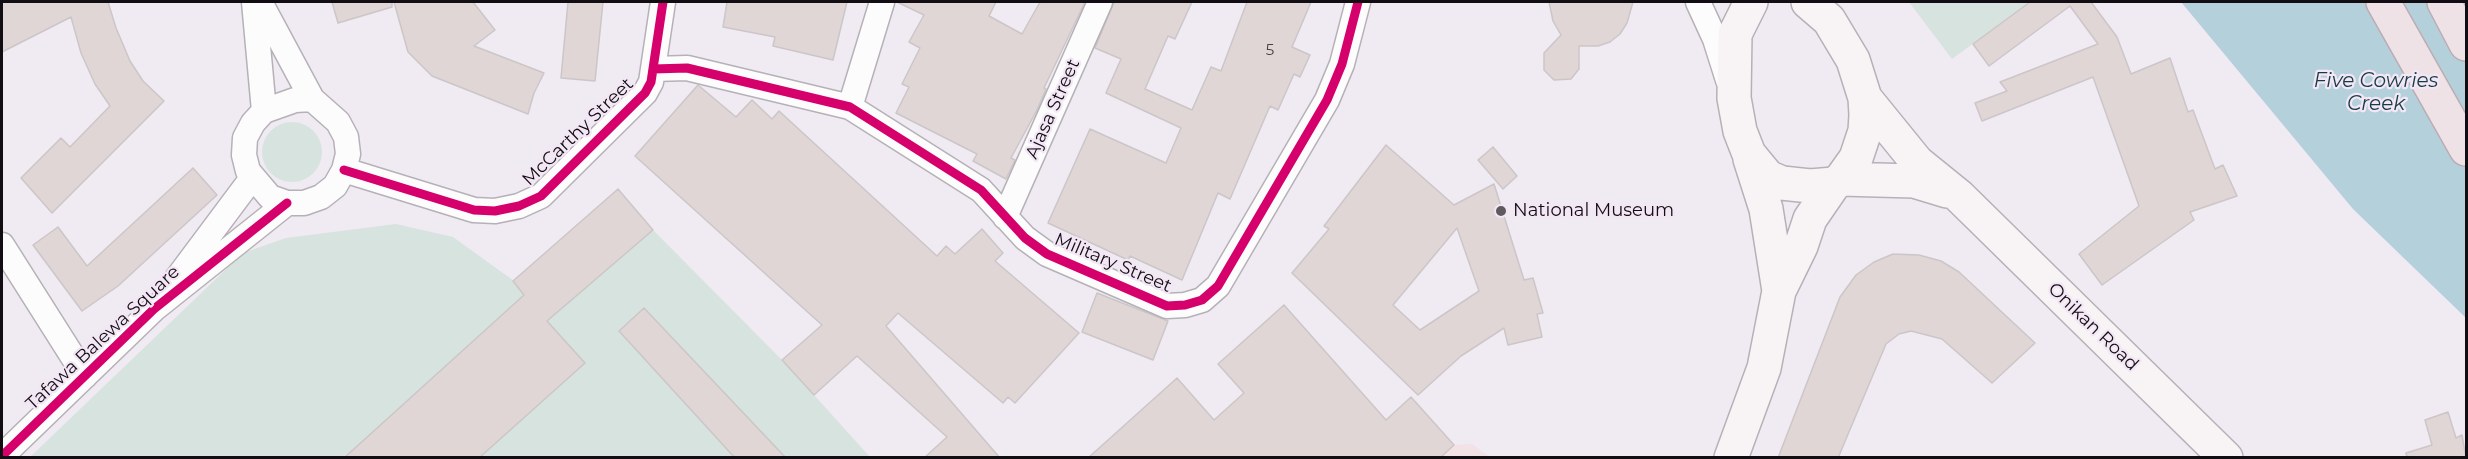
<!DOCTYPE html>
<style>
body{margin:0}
#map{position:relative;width:2468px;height:459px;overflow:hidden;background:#f0eaf2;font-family:Montserrat,sans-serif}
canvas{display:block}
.frame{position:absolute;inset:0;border:3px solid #110d12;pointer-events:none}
</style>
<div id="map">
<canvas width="2468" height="459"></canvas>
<div class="frame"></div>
</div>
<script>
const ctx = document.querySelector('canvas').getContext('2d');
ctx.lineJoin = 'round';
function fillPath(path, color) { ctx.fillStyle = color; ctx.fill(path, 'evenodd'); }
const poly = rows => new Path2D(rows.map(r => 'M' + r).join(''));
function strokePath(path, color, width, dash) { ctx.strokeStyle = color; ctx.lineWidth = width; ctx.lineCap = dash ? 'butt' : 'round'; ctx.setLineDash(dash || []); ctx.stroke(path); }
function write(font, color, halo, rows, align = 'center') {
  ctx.font = font + ' Montserrat,sans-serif'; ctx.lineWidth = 4.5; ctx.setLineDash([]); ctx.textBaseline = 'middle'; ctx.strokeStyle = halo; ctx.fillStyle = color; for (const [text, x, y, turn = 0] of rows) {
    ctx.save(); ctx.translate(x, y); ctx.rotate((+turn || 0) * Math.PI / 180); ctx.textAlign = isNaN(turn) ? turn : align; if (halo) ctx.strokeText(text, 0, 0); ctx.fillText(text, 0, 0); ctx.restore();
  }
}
fillPath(poly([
 [1472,444,1490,457,1440,458,1454,445]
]), '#f2e1e5');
fillPath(poly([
 [1909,2,2030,2,1952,59],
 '262 152a30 30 0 1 1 60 0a30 30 0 1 1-60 0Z',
 [618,189,653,230,782,360,848,364,814,395,870,457,29,458,243,253,286,238,396,224,453,237,514,281]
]), '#d7e3de');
fillPath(poly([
 [2181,2,2466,2,2466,318,2353,209]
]), '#b4d0db');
const building = poly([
 [2,2,108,2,116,28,130,61,143,81,164,101,52,213,21,178,61,138,70,147,110,106,95,84,81,53,71,17,2,52,2,2],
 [332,2,392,2,392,7,338,23,332,2],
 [394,2,473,2,495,30,474,46,544,73,534,93,528,114,432,76,408,52,394,2],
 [568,2,603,2,595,81,561,78,568,2],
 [727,2,847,2,833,60,773,46,775,37,723,27,727,2],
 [897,2,996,2,989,16,1022,34,1040,2,1085,2,1044,88,1046,89,1037,110,1011,158,1015,160,1006,179,973,161,977,154,896,113,909,87,902,84,920,48,909,42,924,15,897,2],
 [1114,2,1192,2,1175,39,1168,36,1145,89,1192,110,1211,67,1221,71,1247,2,1311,2,1292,47,1310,55,1300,77,1294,74,1278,110,1270,106,1230,199,1218,193,1182,280,1130,256,1128,260,1048,223,1090,129,1166,163,1181,128,1106,93,1121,59,1095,48,1114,2],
 [1549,2,1633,2,1627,23,1620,34,1610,42,1598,46,1579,46,1579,69,1571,79,1554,80,1544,70,1544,53,1561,35,1553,21,1549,2],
 [2030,2,2091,2,2117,37,2131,74,2170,58,2188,112,2193,110,2215,169,2223,165,2237,196,2190,212,2194,220,2102,285,2079,254,2139,206,2093,77,1982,121,1975,103,2007,91,2000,82,2098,44,2070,6,1989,66,1973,44,2030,2],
 [698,85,736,117,752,100,772,119,779,111,937,256,946,246,955,254,982,229,1003,253,995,261,1079,333,1015,403,1008,397,1003,403,898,313,886,326,1000,458,924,458,947,437,857,356,814,395,782,360,822,325,635,156,698,85],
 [1386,145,1454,205,1494,184,1524,280,1533,278,1543,313,1537,314,1542,337,1508,345,1504,328,1461,356,1418,395,1292,273,1329,229,1324,226,1386,145],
 [1457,228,1479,291,1420,330,1393,305,1457,228],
 [1493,147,1517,176,1503,189,1478,160,1493,147],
 [193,168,217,195,118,286,82,311,33,245,58,227,87,266,193,168],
 [618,189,653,230,547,321,585,363,479,458,344,458,524,295,513,281,618,189],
 [1893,254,1919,255,1941,261,1959,272,2035,343,1992,383,1942,339,1911,331,1899,334,1886,344,1838,458,1778,458,1840,297,1856,275,1874,262,1893,254],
 [1097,293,1168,321,1153,360,1082,332,1097,293],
 [1284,305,1386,420,1411,397,1454,445,1440,458,1088,458,1177,378,1214,420,1244,393,1218,364,1284,305],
 [644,308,786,458,735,458,619,331,644,308],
 [2448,412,2456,438,2462,435,2466,458,2407,458,2406,453,2432,445,2425,420,2448,412]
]);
fillPath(building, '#dfd6d5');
strokePath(building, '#ccc6c8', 1.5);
const street = poly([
 [254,2,264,111],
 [260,2,312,99,338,122,346,137,348,154,344,170,335,186,321,197,304,203,287,203,270,197,248,171,244,155,245,138,253,123,264,111,295,100,312,99],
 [1698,2,1715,39,1728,80],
 [653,69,687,68,850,107,981,190,1025,238,1047,254,1167,306,1185,305,1202,300,1218,286,1327,100,1342,64,1358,2],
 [850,107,882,2],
 [344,170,474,210,495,211,519,206,541,196,645,93,651,82,663,2],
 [1005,217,1100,2],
 [2,245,85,376],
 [175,281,252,178],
 [2,456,154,309,287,203]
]);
const secondary = poly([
 [1751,2,1735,34,1734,98,1740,131,1749,154,1768,177,1782,183,1810,186,1834,184,1841,179,1856,158,1865,131,1866,115,1865,98,1853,60,1829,20,1808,2],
 [1865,98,1917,162,1959,196,2226,458],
 [1750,159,1766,209,1779,291],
 [1841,179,1914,181,1947,191],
 [1731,458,1764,368,1779,291,1801,246,1810,219,1834,184]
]);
const highway = poly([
 [2383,2,2466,149],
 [2444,2,2466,44]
]);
strokePath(street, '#b6b1b7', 27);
strokePath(secondary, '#b6b1b7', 36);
strokePath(highway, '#bbadb3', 36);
strokePath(street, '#fdfcfd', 24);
strokePath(secondary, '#f8f4f6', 33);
strokePath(highway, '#eee2e6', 33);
strokePath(poly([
 [653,69,687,68,850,107,981,190,1025,238,1047,254,1167,306,1185,305,1202,300,1218,286,1327,100,1342,64,1358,2],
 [344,170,474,210,495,211,519,206,541,196,645,93,651,82,663,2],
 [2,456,154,309,287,203]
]), '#d6006c', 9);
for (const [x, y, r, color] of [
 [1501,211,6,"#5f5a60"]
]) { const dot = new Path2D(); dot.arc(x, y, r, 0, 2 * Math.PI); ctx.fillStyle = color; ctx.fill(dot); strokePath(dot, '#f3e6f5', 2); }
write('15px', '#464044', null, [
 ["5",1270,51]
]);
write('18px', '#110d12', '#f3e6f5', [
 ["Ajasa Street",1053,109,-66],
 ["McCarthy Street",578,132,-44],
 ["Military Street",1113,263,23],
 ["Onikan Road",2093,327,44],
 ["Tafawa Balewa Square",103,338,-43]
]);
write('18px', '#110d12', '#f3e6f5', [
 ["National Museum",1513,211]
], 'left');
write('italic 20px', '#153c46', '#f3e6f5', [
 ["Five Cowries",2376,81],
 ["Creek",2376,104]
]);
</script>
